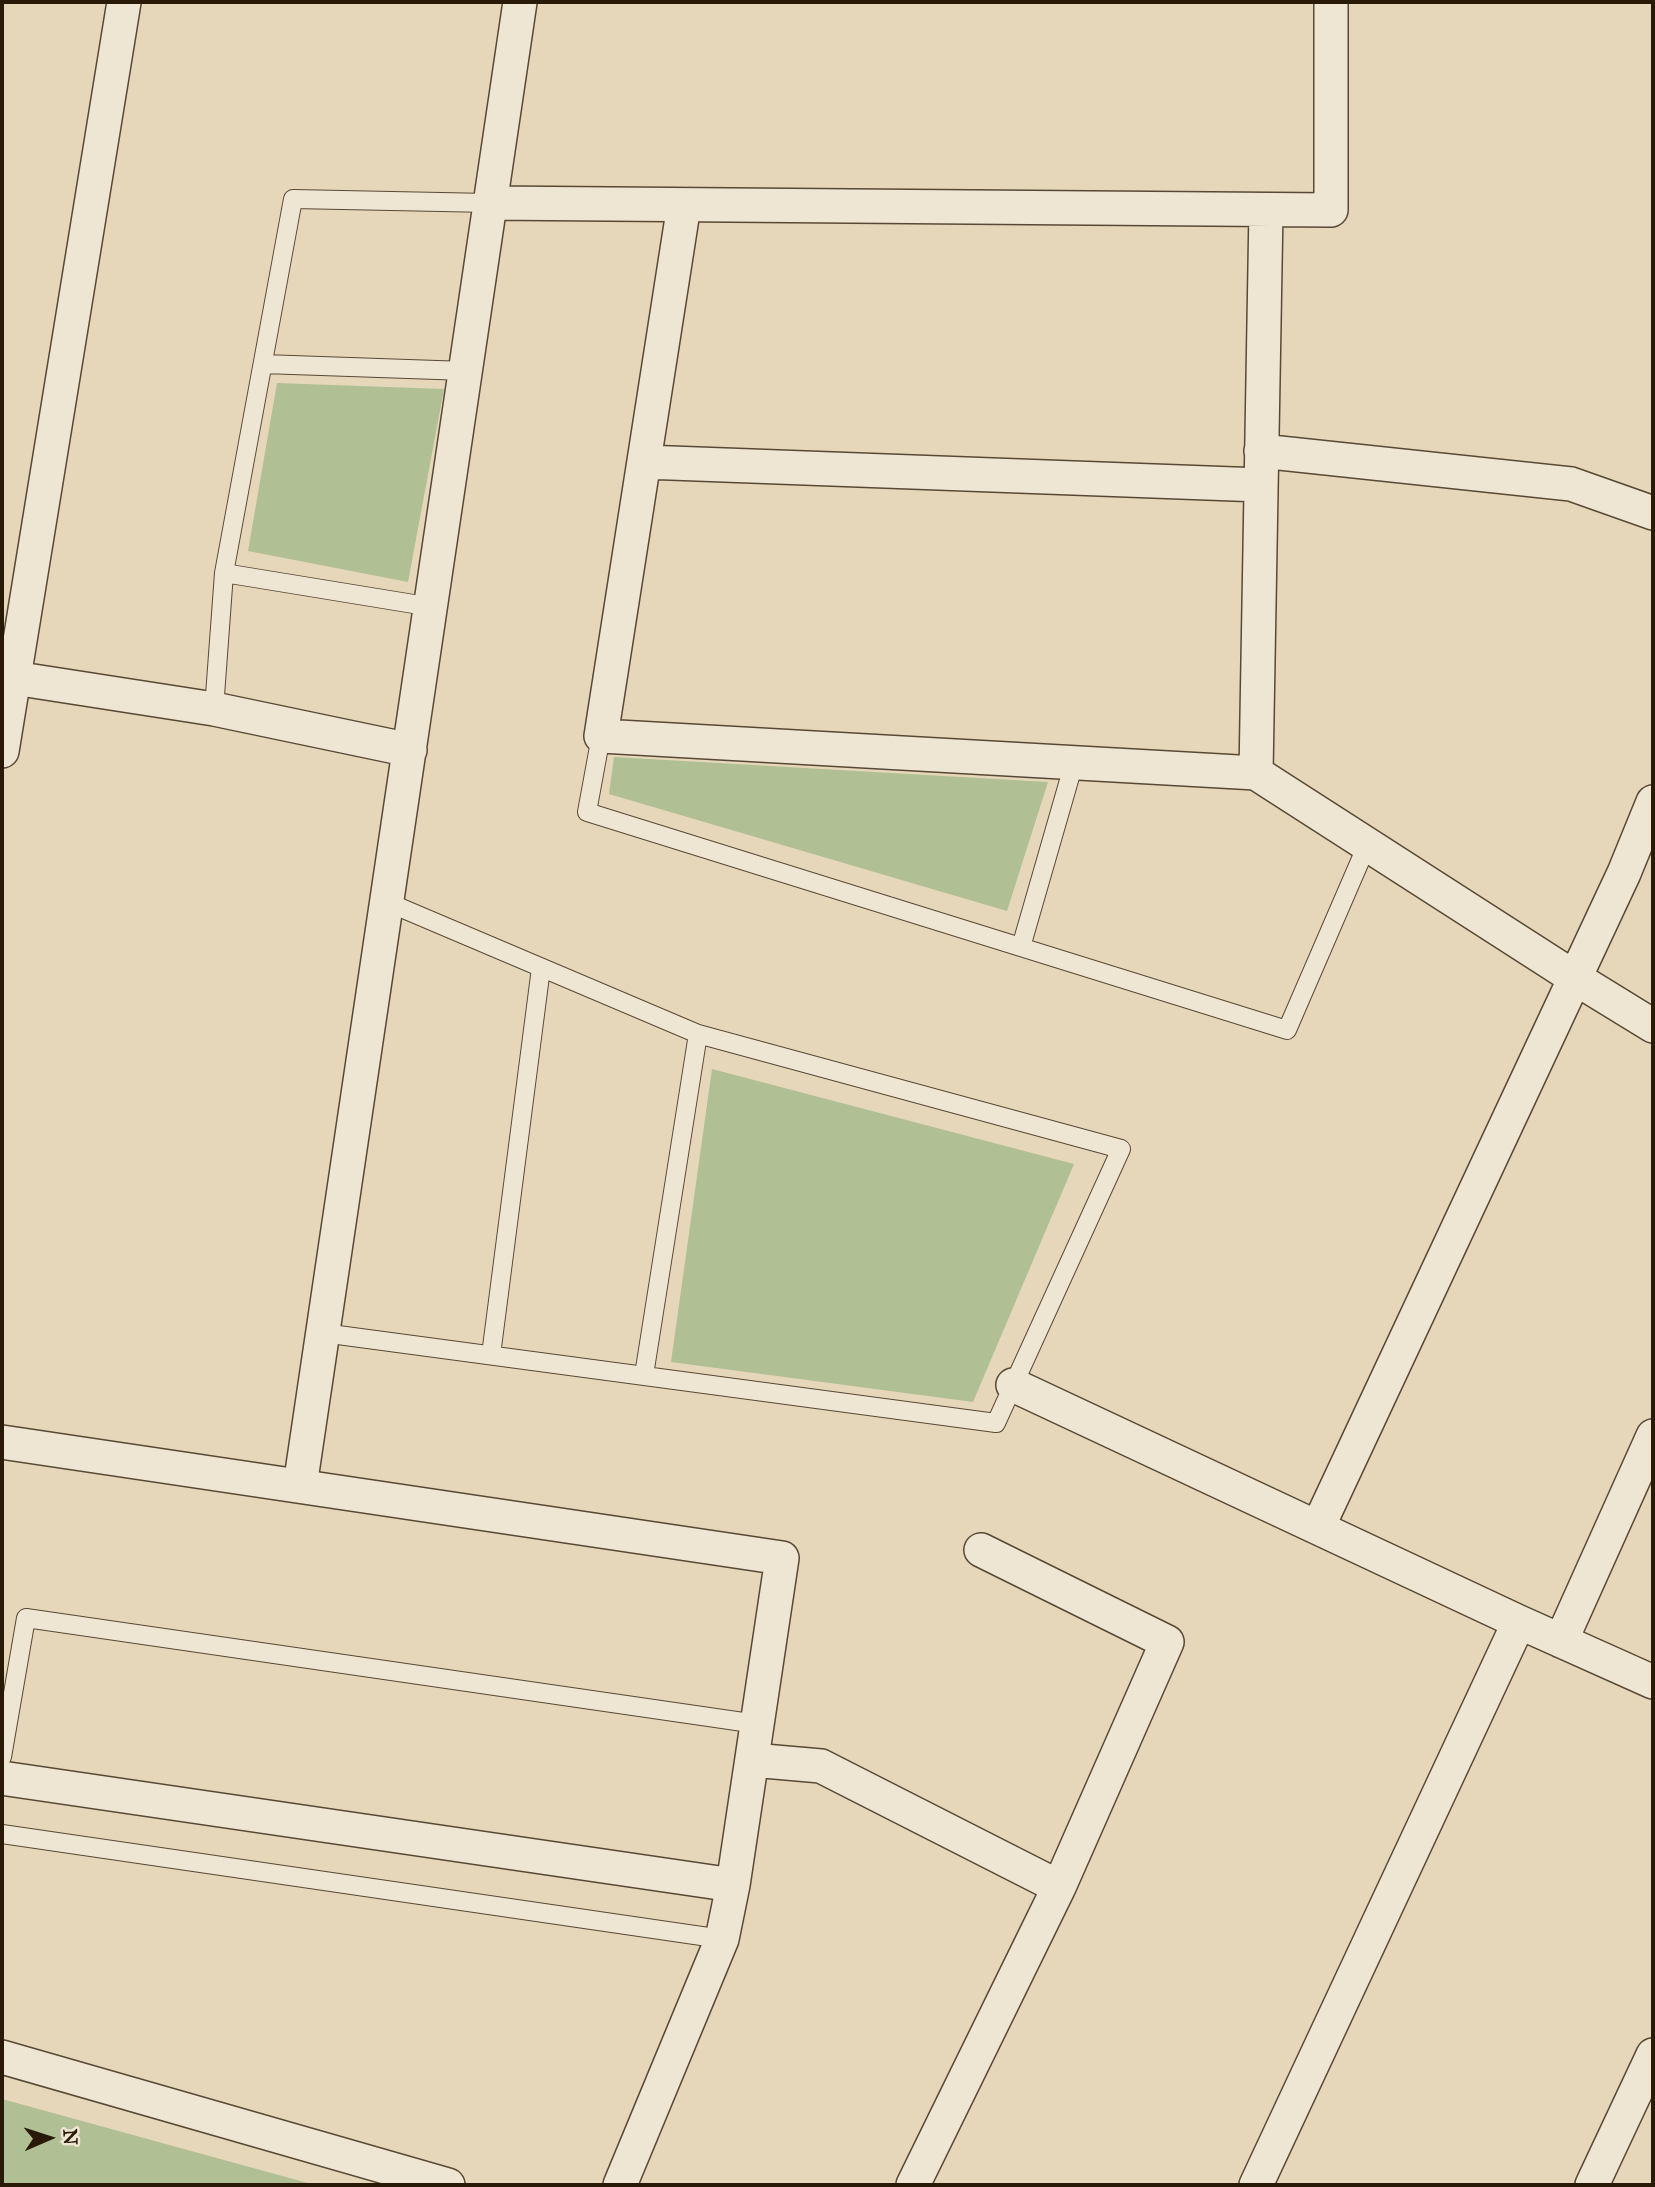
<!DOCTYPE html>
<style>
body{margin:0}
#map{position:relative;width:1655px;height:2187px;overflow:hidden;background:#e6d7bb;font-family:"IM FELL Great Primer",serif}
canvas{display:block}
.frame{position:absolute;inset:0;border:4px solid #281a07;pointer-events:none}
.north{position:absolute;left:14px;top:2103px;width:70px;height:70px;-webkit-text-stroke:5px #efe5d3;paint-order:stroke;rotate:87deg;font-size:19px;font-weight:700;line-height:28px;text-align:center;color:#281a07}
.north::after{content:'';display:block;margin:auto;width:24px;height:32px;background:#281a07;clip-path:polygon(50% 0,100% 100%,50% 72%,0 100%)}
</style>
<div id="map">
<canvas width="1655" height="2187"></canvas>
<div class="frame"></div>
<div class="north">N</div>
</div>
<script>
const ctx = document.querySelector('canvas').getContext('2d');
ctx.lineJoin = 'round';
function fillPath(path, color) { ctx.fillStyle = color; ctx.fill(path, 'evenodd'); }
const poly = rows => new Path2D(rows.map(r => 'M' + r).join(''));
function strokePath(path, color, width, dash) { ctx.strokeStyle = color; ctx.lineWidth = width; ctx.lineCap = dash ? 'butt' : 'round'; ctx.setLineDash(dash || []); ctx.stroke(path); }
fillPath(poly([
 [277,383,444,389,408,582,248,551],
 [614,757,1048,782,1007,911,609,794],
 [712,1069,1074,1164,973,1402,671,1362],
 [2,2099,315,2185,2,2185]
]), '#b0bf94');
const lane = poly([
 [263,364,466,371],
 [432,607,224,573,293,199,490,203],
 [214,709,224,573],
 [601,736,587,812,1287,1030,1367,845],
 [1021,947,1074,763],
 [323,1333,996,1423,1121,1149,698,1034,387,902],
 [491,1355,541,968],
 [644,1375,698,1034],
 [2,1757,26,1618,757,1724],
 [2,1834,722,1939]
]);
const street = poly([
 [490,203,1331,210,1331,2],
 [684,205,601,736,1256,773,1575,978,1653,1026],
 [1261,451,1571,484,1653,513],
 [644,462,1261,485],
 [14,678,214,709,410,750],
 [2,751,124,2],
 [1256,773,1266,210],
 [1013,1385,1519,1622,1653,1682],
 [2,1442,782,1558,733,1885,722,1939,620,2185],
 [300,1486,520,2],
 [1318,1527,1624,873,1653,802],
 [1561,1641,1653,1436],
 [752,1760,821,1766,1059,1887],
 [2,1778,733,1885],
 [2,2057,448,2185],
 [913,2185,1059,1887,1167,1642,981,1550],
 [1256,2185,1519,1622],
 [1592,2185,1653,2055]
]);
strokePath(lane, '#584934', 20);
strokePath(street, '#584934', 36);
strokePath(lane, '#efe5d3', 18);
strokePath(street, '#efe5d3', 33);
</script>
